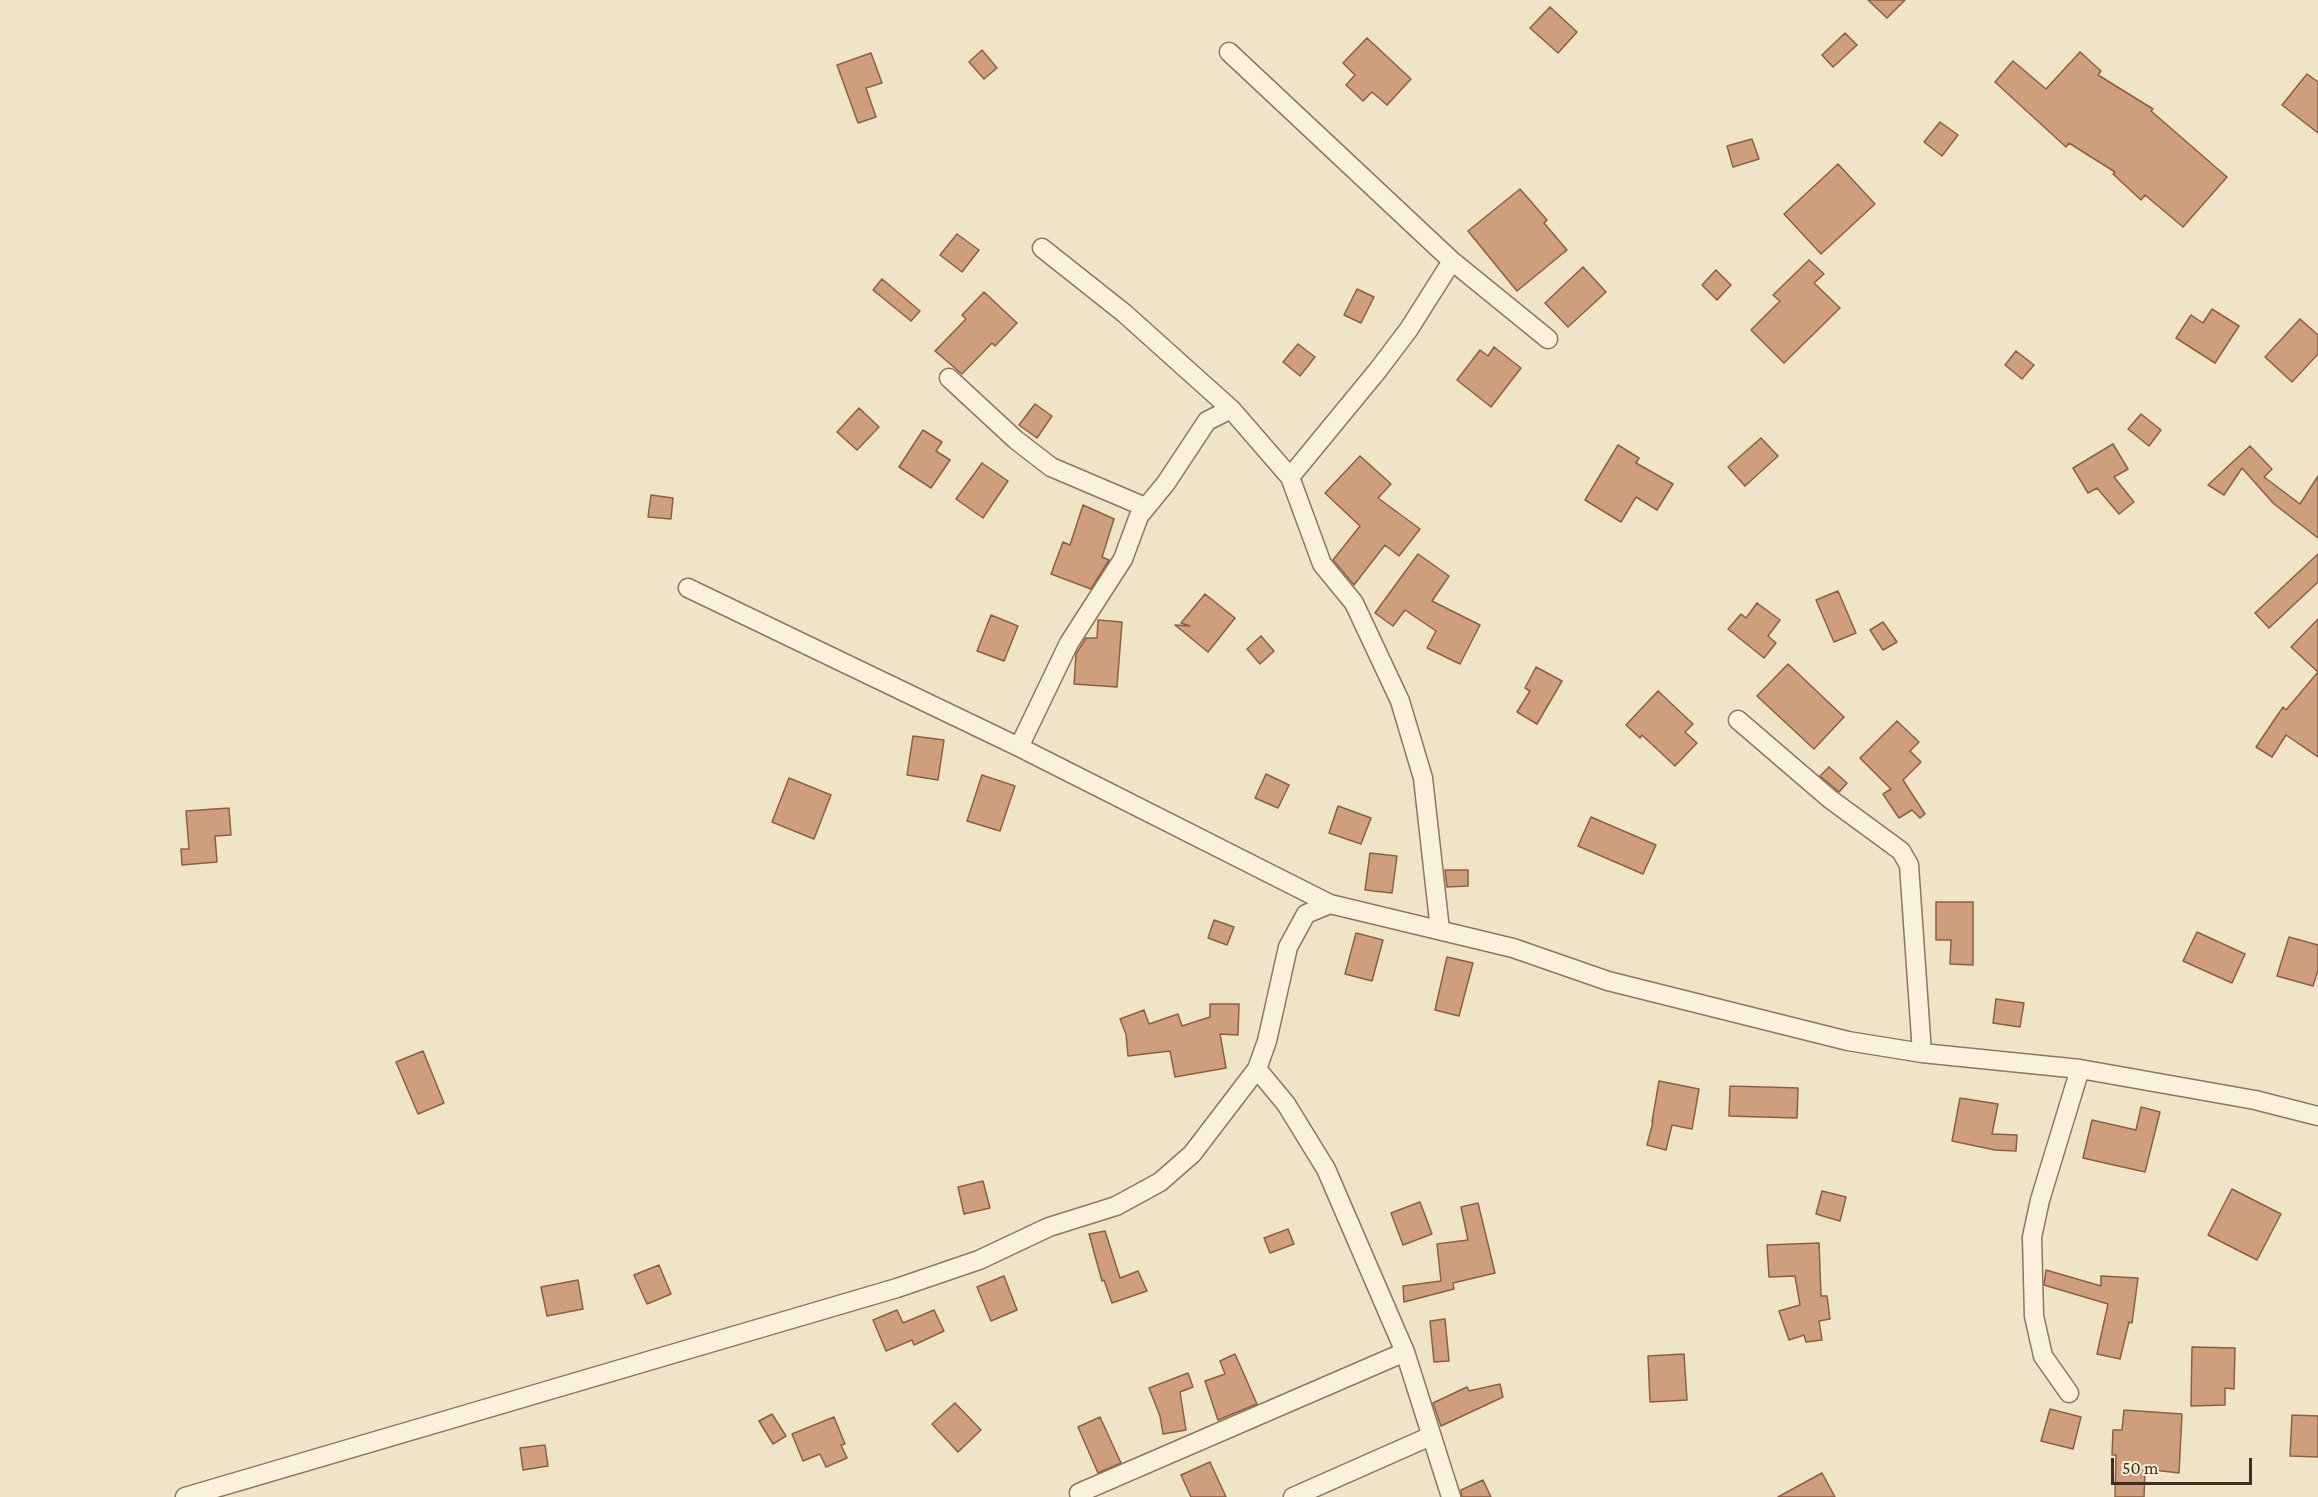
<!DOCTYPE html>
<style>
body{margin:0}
#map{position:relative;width:2318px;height:1497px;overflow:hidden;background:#f0e4c8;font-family:"Crimson Pro",serif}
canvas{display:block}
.scale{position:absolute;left:2111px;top:1458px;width:141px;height:27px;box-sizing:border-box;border:3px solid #3d2e20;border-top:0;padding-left:8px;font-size:18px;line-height:21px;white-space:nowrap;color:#3d2e20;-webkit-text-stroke:4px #f7eed8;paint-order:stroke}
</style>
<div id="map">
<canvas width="2318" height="1497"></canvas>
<div class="scale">50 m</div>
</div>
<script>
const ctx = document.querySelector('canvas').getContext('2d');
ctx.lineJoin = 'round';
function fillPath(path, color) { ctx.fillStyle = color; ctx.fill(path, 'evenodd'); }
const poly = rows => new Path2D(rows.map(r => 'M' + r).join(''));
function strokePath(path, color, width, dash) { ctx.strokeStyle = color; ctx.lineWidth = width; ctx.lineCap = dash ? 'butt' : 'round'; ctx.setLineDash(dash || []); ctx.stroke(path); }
const building = poly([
 [1868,0,1905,0,1887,18,1868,0],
 [1550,7,1577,32,1558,53,1530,28,1550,7],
 [1845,33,1857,45,1833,67,1822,55,1845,33],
 [1367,38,1411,79,1387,105,1372,92,1363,101,1346,85,1355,75,1343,63,1367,38],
 [982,50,997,68,984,79,969,62,982,50],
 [2080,52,2101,71,2098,75,2153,109,2151,111,2227,177,2183,227,2145,195,2141,200,2113,174,2115,172,2069,143,2066,147,1995,82,2013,61,2046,89,2080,52],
 [871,53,882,83,866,88,876,117,858,123,837,65,871,53],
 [2307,74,2318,82,2318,133,2282,105,2307,74],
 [1940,122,1958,135,1942,156,1924,142,1940,122],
 [1752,139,1759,159,1733,167,1727,146,1752,139],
 [1838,164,1875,204,1821,254,1784,214,1838,164],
 [1520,189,1547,220,1544,223,1567,250,1517,291,1468,231,1520,189],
 [957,234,979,250,962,272,940,255,957,234],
 [1809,260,1824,274,1814,283,1840,308,1784,363,1751,330,1780,301,1773,295,1809,260],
 [1583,267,1606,292,1568,327,1545,303,1583,267],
 [1716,270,1731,285,1717,300,1702,285,1716,270],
 [882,279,920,311,911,321,873,290,882,279],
 [1357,289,1374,297,1361,323,1344,315,1357,289],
 [984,292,1017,323,995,346,992,343,962,374,935,351,966,319,962,315,984,292],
 [2212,309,2239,326,2215,363,2176,338,2191,315,2203,323,2212,309],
 [2300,319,2318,335,2318,354,2292,382,2265,357,2300,319],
 [1298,344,1315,357,1300,376,1283,362,1298,344],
 [1494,347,1521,368,1491,407,1457,380,1480,350,1488,356,1494,347],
 [2016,351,2034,365,2022,379,2005,365,2016,351],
 [1035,404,1052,416,1037,438,1019,425,1035,404],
 [859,408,879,427,857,450,837,432,859,408],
 [2141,414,2161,430,2149,446,2128,429,2141,414],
 [923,430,942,442,936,451,950,460,931,488,899,467,923,430],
 [1761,438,1778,456,1745,486,1728,467,1761,438],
 [2113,444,2128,469,2114,477,2134,502,2119,514,2097,488,2088,493,2073,468,2113,444],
 [1618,445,1639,458,1636,463,1673,484,1657,510,1636,497,1621,522,1585,500,1618,445],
 [2250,446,2272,469,2264,477,2300,504,2318,476,2318,538,2274,504,2242,468,2224,495,2208,485,2250,446],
 [1360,456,1391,484,1378,498,1420,529,1399,556,1385,545,1354,585,1333,560,1360,526,1325,493,1360,456],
 [982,463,1008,481,983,518,956,499,982,463],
 [651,495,673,498,671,519,648,517,651,495],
 [1083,505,1114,519,1102,557,1109,560,1091,589,1051,574,1063,542,1070,545,1083,505],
 [1418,554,1449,576,1432,601,1480,625,1460,664,1427,648,1436,631,1405,610,1393,626,1375,613,1418,554],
 [2318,554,2318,582,2269,628,2255,613,2318,554],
 [1838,591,1856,633,1834,642,1816,600,1838,591],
 [1205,594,1235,618,1208,652,1175,625,1190,626,1181,623,1205,594],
 [1757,603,1780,620,1768,636,1776,643,1764,658,1728,629,1741,614,1746,618,1757,603],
 [991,615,1018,626,1004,661,977,651,991,615],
 [2318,619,2318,757,2286,735,2272,757,2256,747,2283,707,2286,710,2318,672,2291,647,2318,619],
 [1098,620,1122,622,1117,687,1074,684,1076,654,1086,638,1097,638,1098,620],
 [1883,622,1897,642,1883,650,1870,630,1883,622],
 [1261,636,1274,651,1260,664,1247,649,1261,636],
 [1788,664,1844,717,1814,749,1757,696,1788,664],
 [1536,667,1562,681,1537,724,1517,712,1530,691,1525,688,1536,667],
 [1658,691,1693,724,1685,732,1697,743,1675,766,1642,735,1640,738,1626,725,1658,691],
 [1897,721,1919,742,1910,751,1921,762,1903,780,1925,814,1920,818,1912,810,1899,818,1883,794,1891,789,1860,758,1897,721],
 [913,736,944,740,938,780,907,775,913,736],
 [1829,767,1847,783,1839,792,1820,776,1829,767],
 [1266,774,1289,785,1278,808,1255,798,1266,774],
 [982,775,1015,786,1000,831,967,821,982,775],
 [789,778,831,795,814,839,772,822,789,778],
 [1338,806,1371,818,1361,844,1329,833,1338,806],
 [229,808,231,835,215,836,217,862,182,865,181,849,189,849,186,811,229,808],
 [1591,817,1656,845,1643,874,1578,846,1591,817],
 [1370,853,1397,856,1392,893,1365,890,1370,853],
 [1445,870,1468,870,1468,886,1447,887,1445,870],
 [1936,902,1973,902,1973,965,1950,964,1951,940,1936,940,1936,902],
 [1214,920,1234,927,1227,945,1208,938,1214,920],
 [2197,932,2245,954,2232,983,2183,961,2197,932],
 [1356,933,1383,940,1372,981,1345,974,1356,933],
 [2289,937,2318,945,2318,970,2313,986,2277,976,2289,937],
 [1447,957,1473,963,1459,1016,1435,1010,1447,957],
 [1996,999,2024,1003,2020,1027,1993,1023,1996,999],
 [1210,1004,1239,1004,1238,1035,1220,1034,1226,1068,1175,1077,1170,1051,1128,1056,1126,1034,1120,1019,1144,1010,1149,1024,1178,1014,1182,1026,1210,1017,1210,1004],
 [423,1051,444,1103,418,1114,396,1062,423,1051],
 [1659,1081,1699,1089,1692,1129,1672,1125,1666,1150,1647,1145,1653,1122,1652,1122,1659,1081],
 [1730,1086,1798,1088,1797,1118,1729,1116,1730,1086],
 [1960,1098,1998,1104,1992,1134,2017,1135,2016,1151,1995,1150,1952,1141,1960,1098],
 [2141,1107,2160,1112,2145,1172,2083,1158,2092,1120,2136,1130,2141,1107],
 [983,1181,990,1208,964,1214,958,1187,983,1181],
 [2232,1189,2281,1214,2257,1260,2208,1235,2232,1189],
 [1822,1191,1846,1197,1840,1221,1816,1214,1822,1191],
 [1420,1202,1432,1234,1403,1245,1391,1213,1420,1202],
 [1478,1203,1495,1273,1453,1283,1454,1289,1404,1302,1403,1286,1441,1281,1437,1244,1468,1240,1461,1207,1478,1203],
 [1288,1229,1294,1244,1270,1253,1264,1238,1288,1229],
 [1105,1231,1120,1278,1138,1271,1147,1291,1112,1303,1104,1280,1102,1281,1089,1234,1105,1231],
 [1819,1243,1821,1296,1827,1296,1830,1319,1819,1321,1822,1340,1806,1342,1804,1335,1789,1340,1779,1311,1800,1305,1795,1276,1769,1277,1767,1245,1819,1243],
 [659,1265,671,1294,647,1304,634,1275,659,1265],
 [2046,1270,2101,1286,2101,1276,2138,1278,2132,1323,2129,1322,2120,1359,2097,1354,2108,1304,2044,1285,2046,1270],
 [1004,1276,1017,1310,991,1321,977,1287,1004,1276],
 [578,1280,583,1309,547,1316,541,1287,578,1280],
 [897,1310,903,1323,934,1310,944,1331,914,1345,912,1340,886,1351,873,1320,897,1310],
 [1445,1319,1449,1361,1434,1362,1430,1321,1445,1319],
 [2192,1347,2235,1348,2234,1389,2225,1388,2225,1405,2191,1406,2192,1347],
 [1235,1354,1257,1404,1218,1420,1205,1381,1225,1374,1220,1361,1235,1354],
 [1684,1354,1687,1400,1650,1402,1648,1356,1684,1354],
 [1188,1373,1193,1387,1180,1392,1186,1430,1163,1434,1160,1416,1149,1388,1188,1373],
 [1500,1384,1503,1397,1441,1426,1433,1403,1467,1387,1469,1391,1500,1384],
 [955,1403,981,1430,958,1452,932,1424,955,1403],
 [2050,1409,2081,1417,2073,1449,2041,1441,2050,1409],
 [2124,1410,2182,1414,2179,1473,2145,1469,2144,1497,2115,1497,2116,1455,2112,1455,2113,1430,2122,1430,2124,1410],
 [772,1414,786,1436,773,1444,759,1421,772,1414],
 [2292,1415,2318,1416,2318,1457,2290,1456,2292,1415],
 [834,1417,845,1444,841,1445,847,1458,826,1467,820,1454,803,1461,792,1434,834,1417],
 [1100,1417,1121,1463,1098,1473,1078,1427,1100,1417],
 [545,1445,548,1466,523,1470,520,1448,545,1445],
 [1210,1462,1226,1497,1191,1497,1181,1475,1210,1462],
 [1822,1473,1835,1497,1778,1497,1822,1473],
 [1483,1480,1491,1497,1462,1497,1461,1490,1483,1480]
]);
fillPath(building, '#cf9f7d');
strokePath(building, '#8d5f41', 1.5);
const street = poly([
 [1229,52,1452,261,1548,339],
 [1042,248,1124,313,1231,409,1290,477,1322,564,1354,603,1400,701,1423,778,1440,930],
 [949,378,1016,440,1051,467,1145,507],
 [1290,477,1378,370,1409,329,1452,261],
 [688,588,1019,747,1330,904],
 [1738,720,1830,799,1901,851,1909,865,1922,1053],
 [1019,747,1069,643,1123,559,1139,516,1166,483,1207,421,1231,409],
 [1257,1069,1286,1104,1326,1169,1405,1352,1451,1497],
 [2069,1393,2043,1356,2034,1316,2032,1237,2040,1200,2080,1069],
 [1079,1493,1405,1352],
 [185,1497,897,1288,979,1260,1049,1227,1116,1206,1160,1182,1192,1154,1257,1069,1267,1041,1288,947,1306,914,1330,904,1513,948,1608,981,1848,1041,1922,1053,2080,1069,2255,1100,2318,1116],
 [1293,1497,1431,1436]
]);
strokePath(street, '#8d765c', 21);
strokePath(street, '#faf1dc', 18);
</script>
